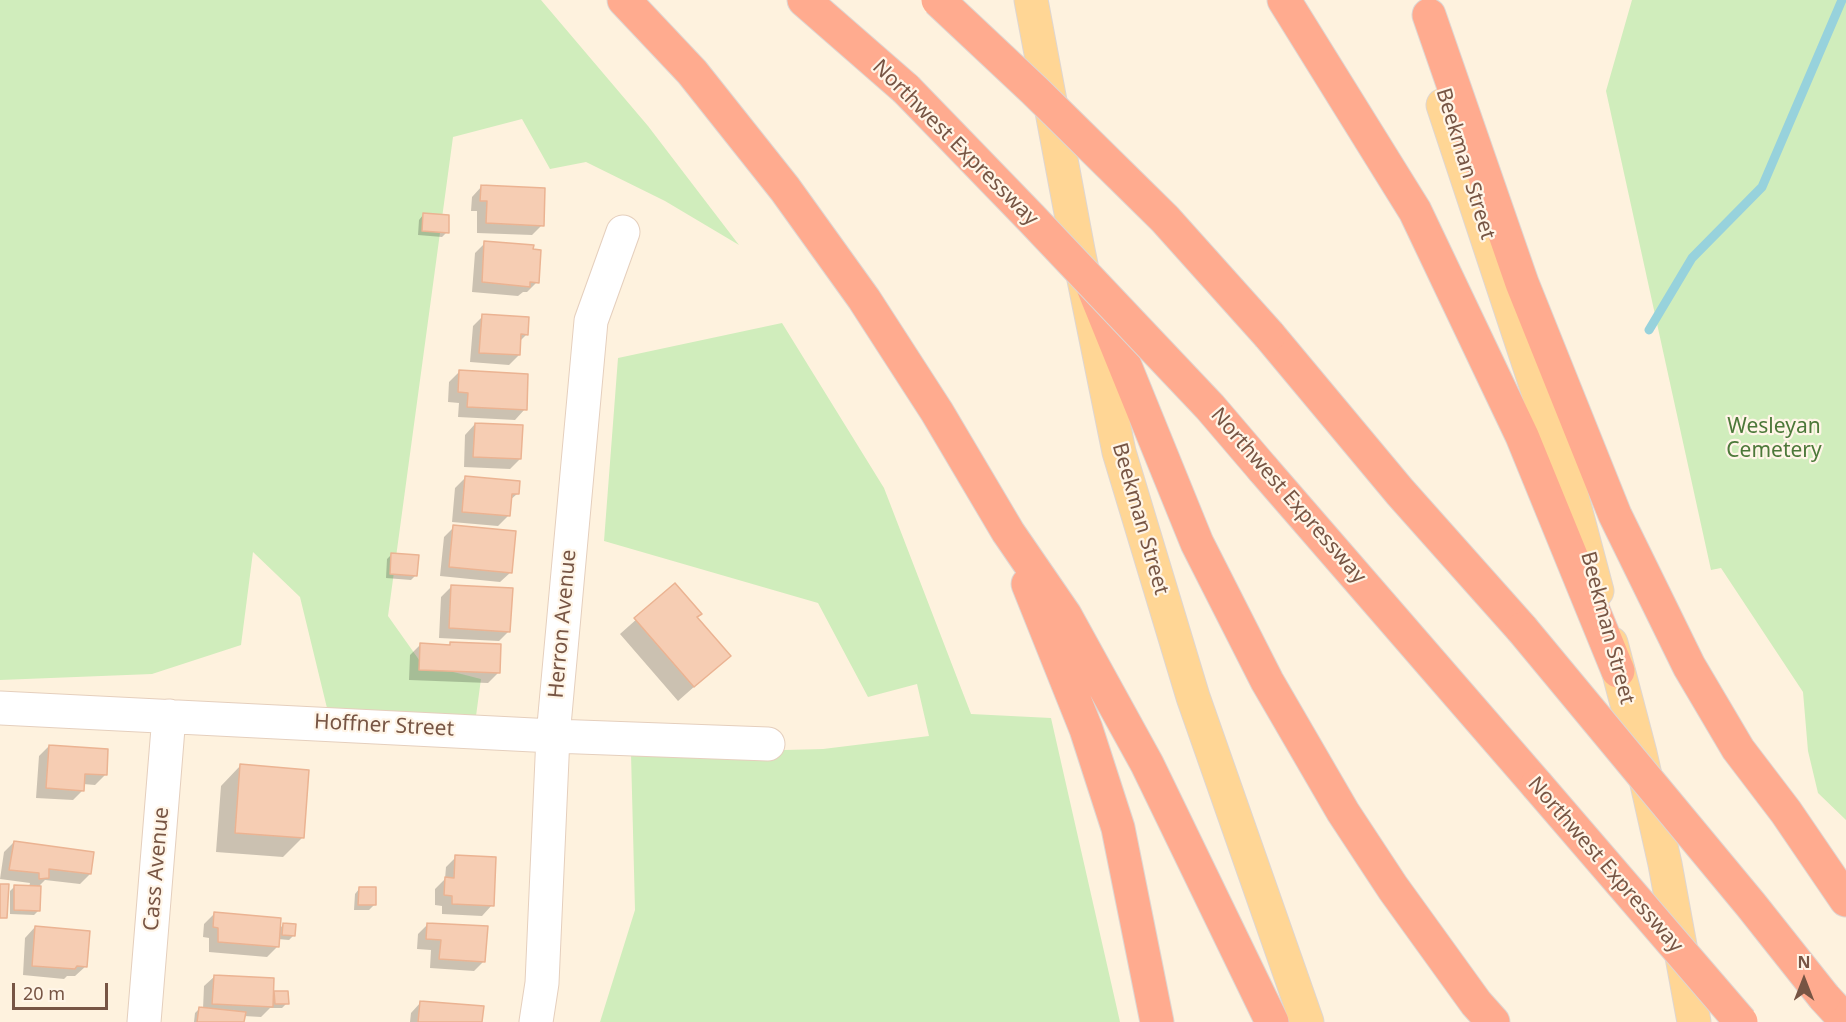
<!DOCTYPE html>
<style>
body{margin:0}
#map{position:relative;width:1846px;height:1022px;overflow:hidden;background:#fef2de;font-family:"Noto Sans",sans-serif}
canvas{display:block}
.north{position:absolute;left:1774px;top:950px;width:60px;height:60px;-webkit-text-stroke:4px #fff5e7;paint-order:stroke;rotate:0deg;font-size:16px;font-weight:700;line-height:24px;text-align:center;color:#754}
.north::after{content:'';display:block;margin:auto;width:21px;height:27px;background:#754;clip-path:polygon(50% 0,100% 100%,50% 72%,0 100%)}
.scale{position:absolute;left:12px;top:983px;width:96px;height:27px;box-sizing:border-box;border:3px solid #754;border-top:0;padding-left:8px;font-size:18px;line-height:21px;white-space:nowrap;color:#754;-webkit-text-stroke:4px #fff5e7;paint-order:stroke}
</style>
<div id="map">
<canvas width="1846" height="1022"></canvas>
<div class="north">N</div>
<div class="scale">20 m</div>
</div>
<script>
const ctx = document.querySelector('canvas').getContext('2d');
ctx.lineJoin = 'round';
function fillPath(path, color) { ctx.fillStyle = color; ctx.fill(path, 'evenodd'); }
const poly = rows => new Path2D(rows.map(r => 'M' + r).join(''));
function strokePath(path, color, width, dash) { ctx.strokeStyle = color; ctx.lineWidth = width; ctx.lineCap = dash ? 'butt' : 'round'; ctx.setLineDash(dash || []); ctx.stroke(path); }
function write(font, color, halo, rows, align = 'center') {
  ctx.font = font + ' "Noto Sans",sans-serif'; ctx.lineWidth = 4.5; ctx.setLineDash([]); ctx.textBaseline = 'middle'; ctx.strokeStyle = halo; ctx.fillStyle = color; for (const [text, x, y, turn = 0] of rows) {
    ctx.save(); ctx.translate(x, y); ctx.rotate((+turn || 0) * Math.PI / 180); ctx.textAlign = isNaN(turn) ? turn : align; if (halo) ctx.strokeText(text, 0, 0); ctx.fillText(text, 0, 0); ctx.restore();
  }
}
fillPath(poly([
 [0,0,541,0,648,126,739,245,665,201,586,162,550,169,522,119,453,137,388,616,422,664,481,679,476,716,327,708,300,597,253,552,241,645,152,674,0,680],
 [1632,0,1846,0,1846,820,1818,793,1808,751,1803,692,1721,568,1711,570,1606,91],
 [782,323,884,488,971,714,1051,718,1120,1022,600,1022,635,910,631,754,823,749,929,736,917,684,868,697,818,603,604,541,618,358]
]), '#d0edbc');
fillPath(poly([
 [482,186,542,225,532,235,477,233,477,211,471,211,472,197],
 [423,215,447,232,442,237,418,235,419,220],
 [485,243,537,282,527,292,523,292,518,296,472,292,475,253],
 [483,316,527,334,519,342,519,355,509,365,470,362,473,326],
 [459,372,525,409,515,420,458,417,459,403,448,402,449,382],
 [475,424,520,459,510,469,464,467,465,435],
 [465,478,517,494,509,501,508,516,498,526,452,522,455,488],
 [454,527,511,572,500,582,440,576,444,537],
 [392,554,415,576,411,580,386,578,387,559],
 [675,585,696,617,729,656,678,701,620,634],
 [452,586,509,631,499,641,439,638,441,597],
 [451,644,498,673,488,683,409,680,410,655,420,645,448,646],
 [49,746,105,775,95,785,83,784,83,790,73,800,36,798,39,756],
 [240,766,303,837,283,857,216,852,221,786],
 [14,842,90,874,80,884,45,880,40,885,39,910,34,915,10,914,10,891,15,886,29,887,30,883,0,879,4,852],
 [456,857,492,905,482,916,442,914,442,906,435,905,435,889,445,879,446,867],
 [359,889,374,905,369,910,354,910,355,894],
 [214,914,279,929,284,924,294,935,289,940,278,939,277,947,267,957,209,952,209,938,203,937,204,924],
 [428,924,484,961,474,971,430,968,431,950,417,949,418,934],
 [35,927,86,966,75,976,67,976,64,979,23,975,25,938],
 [215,976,272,996,275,993,287,1003,282,1008,270,1008,261,1017,244,1016,243,1022,194,1022,195,1013,200,1008,203,1009,204,986],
 [421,1002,481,1022,410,1022,411,1013]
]), '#0003');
strokePath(poly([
 [1649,330,1692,258,1762,187,1842,0]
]), '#97d2dc', 9);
const building = poly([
 [481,185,545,188,544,226,486,223,487,201,480,201,481,185],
 [423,213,449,215,449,233,422,231,423,213],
 [484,241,534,245,533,249,541,250,539,283,530,282,530,287,482,282,484,241],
 [482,314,529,317,528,335,521,334,520,355,479,353,482,314],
 [459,370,528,374,527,410,467,407,468,393,458,392,459,370],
 [475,423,523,425,521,459,473,457,475,423],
 [465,476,520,481,519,494,512,494,510,516,462,512,465,476],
 [453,525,516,531,512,573,449,567,453,525],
 [391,553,419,555,417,576,390,574,391,553],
 [675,583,702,614,697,617,731,656,694,687,634,618,675,583],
 [451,585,513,588,510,632,449,628,451,585],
 [450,642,501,644,500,673,419,670,420,643,450,645,450,642],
 [49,745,108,749,107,775,85,774,84,791,46,788,49,745],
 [240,764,309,770,304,838,235,833,240,764],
 [14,841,94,852,91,874,49,869,49,878,39,879,39,873,9,870,14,841],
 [455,855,496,857,494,906,452,904,452,896,444,895,445,877,454,878,455,855],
 [0,884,9,884,7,918,0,918,0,884],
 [14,885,41,886,40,911,14,910,14,885],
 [359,887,376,887,376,905,358,905,359,887],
 [214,912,281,918,279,947,218,942,218,928,213,927,214,912],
 [283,923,296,924,295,936,282,935,283,923],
 [427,923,488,926,485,962,439,959,441,940,426,939,427,923],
 [35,926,90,931,87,967,77,966,75,969,32,966,35,926],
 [214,975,274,978,273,1007,212,1004,214,975],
 [274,991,288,991,289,1004,275,1004,274,991],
 [420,1001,484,1006,482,1022,418,1022,420,1001],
 [199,1007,246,1012,244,1022,197,1022,199,1007]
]);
fillPath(building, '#f6cdb3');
strokePath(building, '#ebb392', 1.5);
const minor = poly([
 [0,708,553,736,768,744],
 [144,1022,169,716],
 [536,1022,542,983,553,736,591,321,623,232]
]);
const major = poly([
 [1031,0,1078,250,1119,452,1193,697,1307,1022],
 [1443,105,1568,482,1597,591],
 [1611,643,1640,753,1665,864,1694,1022]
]);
const highway = poly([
 [624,0,692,72,785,189,864,299,937,412,1008,532,1065,615,1147,764,1272,1022],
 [804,0,906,89],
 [1284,0,1415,211,1522,436,1618,671],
 [1429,15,1522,283,1615,515,1689,666,1738,749,1786,812,1846,900],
 [1091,282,1197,543,1267,681,1343,812,1393,888,1476,1003,1493,1022],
 [1269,335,1400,492,1522,629],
 [1263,469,1537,785],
 [1028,584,1086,729,1118,828,1157,1022],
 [1824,997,1846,1021]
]);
strokePath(minor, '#e5cfbd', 35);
strokePath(major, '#ded6d2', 35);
strokePath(highway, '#ded6d2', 35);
strokePath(minor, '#fff', 33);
strokePath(major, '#ffd695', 33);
strokePath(highway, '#ffab8f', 33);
const highwayBridge = poly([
 [938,0,1035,91,1165,219,1269,335],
 [906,89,1031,218,1210,407,1263,469],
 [1522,629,1751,905,1824,997],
 [1537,785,1741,1022]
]);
strokePath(highwayBridge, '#ded6d2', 35, []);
strokePath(highwayBridge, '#ffab8f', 33);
write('21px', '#754', '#fff5e7', [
 ["Northwest Expressway",955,143,45],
 ["Beekman Street",1465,164,73],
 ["Northwest Expressway",1288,496,49],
 ["Beekman Street",1140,519,74],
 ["Herron Avenue",563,624,-85],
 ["Beekman Street",1607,628,75],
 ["Hoffner Street",384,726,3],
 ["Northwest Expressway",1605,865,49],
 ["Cass Avenue",157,869,-85]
]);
write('21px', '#4c7839', '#fff5e7', [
 ["Wesleyan",1774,427],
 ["Cemetery",1774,451]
]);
</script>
